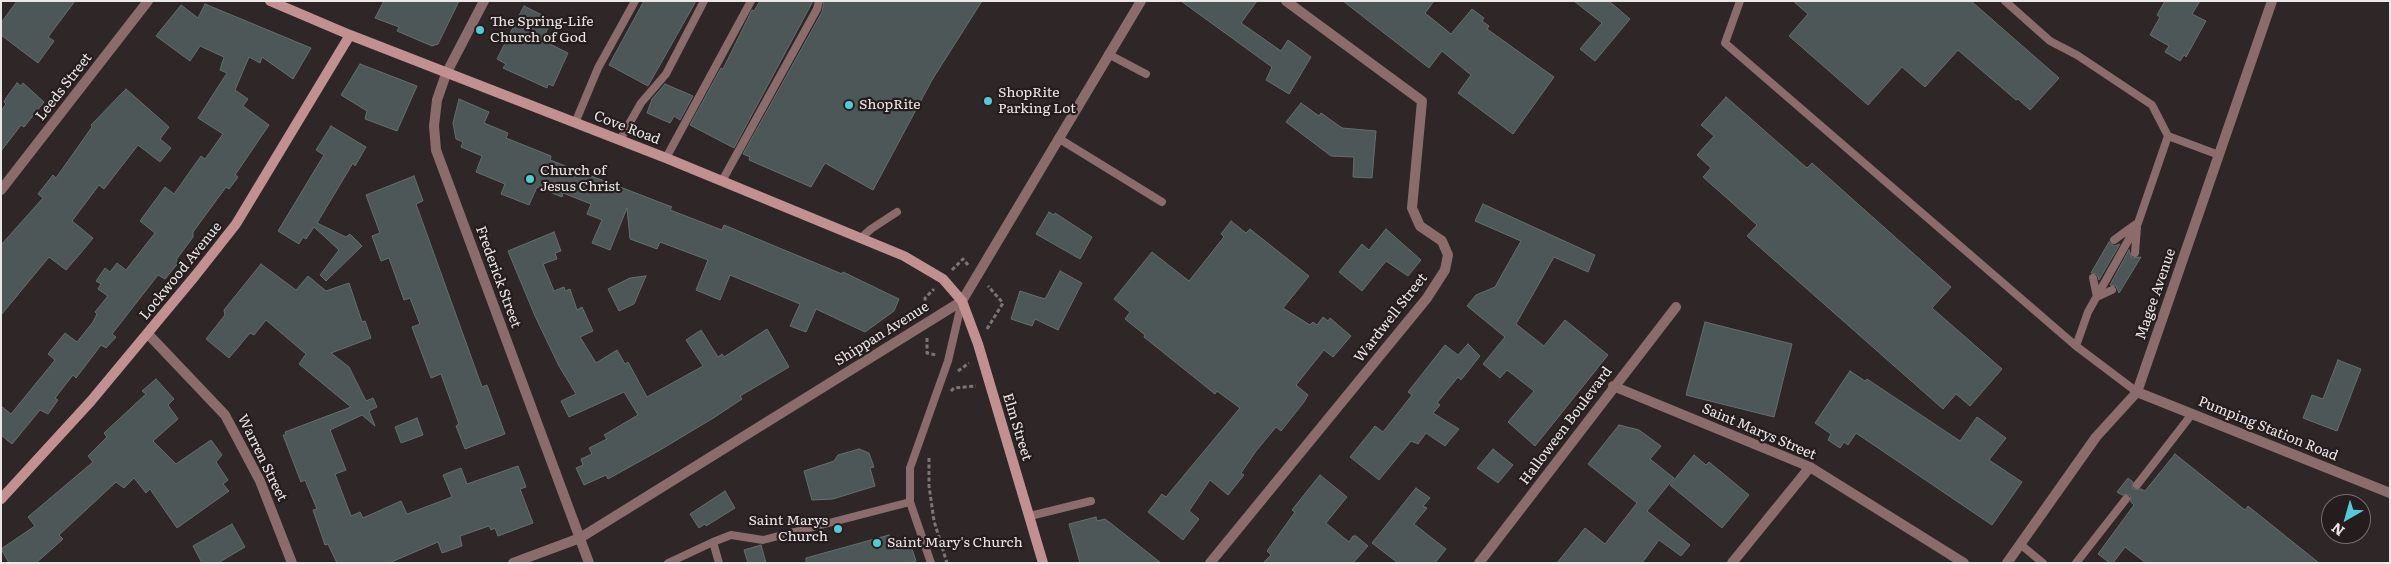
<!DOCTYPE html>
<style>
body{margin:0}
#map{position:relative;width:2391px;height:564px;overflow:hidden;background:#2f2727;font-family:Literata,serif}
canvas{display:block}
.frame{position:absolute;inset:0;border:2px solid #ece7e7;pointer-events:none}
.north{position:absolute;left:2321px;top:494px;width:50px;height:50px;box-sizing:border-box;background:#251d1d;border:1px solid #756e6e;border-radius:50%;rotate:218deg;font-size:14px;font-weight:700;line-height:20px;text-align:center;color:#ece7e7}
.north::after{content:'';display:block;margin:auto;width:18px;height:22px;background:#52cbd7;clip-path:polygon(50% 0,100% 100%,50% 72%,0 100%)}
</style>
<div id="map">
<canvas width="2391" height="564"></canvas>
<div class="frame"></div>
<div class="north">N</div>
</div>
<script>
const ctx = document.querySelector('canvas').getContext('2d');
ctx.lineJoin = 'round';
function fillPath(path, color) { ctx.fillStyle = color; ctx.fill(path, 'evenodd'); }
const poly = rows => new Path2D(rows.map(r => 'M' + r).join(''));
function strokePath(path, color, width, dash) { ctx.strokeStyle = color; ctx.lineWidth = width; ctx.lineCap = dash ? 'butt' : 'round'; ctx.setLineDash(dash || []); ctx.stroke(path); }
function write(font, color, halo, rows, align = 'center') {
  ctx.font = font + ' Literata,serif'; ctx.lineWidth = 4.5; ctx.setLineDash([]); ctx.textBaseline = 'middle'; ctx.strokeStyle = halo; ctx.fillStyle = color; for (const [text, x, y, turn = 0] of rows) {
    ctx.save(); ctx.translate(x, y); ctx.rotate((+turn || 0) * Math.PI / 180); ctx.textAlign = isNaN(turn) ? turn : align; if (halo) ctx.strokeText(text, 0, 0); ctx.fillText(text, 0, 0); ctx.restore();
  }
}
const building = poly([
 [17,1,75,1,48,37,54,41,38,63,1,35,1,23,17,1],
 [384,1,459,1,438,44,432,46,397,31,399,27,375,18,384,1],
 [644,1,696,1,648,86,609,65,644,1],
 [760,1,813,1,734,148,690,125,721,68,723,69,752,10,754,11,760,1],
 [824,1,982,1,932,80,873,190,825,163,811,187,749,160,750,157,743,154,822,12,824,1],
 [1181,1,1257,1,1241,23,1281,51,1288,40,1311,57,1289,94,1266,80,1272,67,1181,1],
 [1343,1,1434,1,1425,13,1451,34,1472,9,1484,18,1482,21,1489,26,1487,29,1554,77,1513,134,1458,93,1471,75,1442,51,1429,68,1343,1],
 [1574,1,1609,1,1630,19,1595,61,1580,49,1602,23,1574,1],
 [1793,1,1971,1,2059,78,2030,110,2018,99,2016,100,1958,50,1925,87,1902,67,1868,105,1789,36,1808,14,1793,1],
 [2165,1,2200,1,2192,14,2206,21,2186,57,2184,55,2180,61,2165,52,2169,46,2150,35,2160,17,2157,15,2165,1],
 [205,4,311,48,293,79,262,57,260,63,249,57,235,90,248,99,243,106,269,125,235,175,238,177,229,189,226,187,193,232,193,237,176,260,179,262,165,279,158,275,112,334,116,337,106,348,101,345,76,378,73,375,55,398,58,400,48,414,40,410,12,444,1,435,1,406,11,414,55,360,48,354,65,333,77,342,93,322,97,314,95,312,108,296,98,289,101,284,96,281,105,268,110,272,117,263,126,270,155,233,140,221,165,187,174,194,201,156,205,159,223,134,198,118,227,73,220,70,224,57,200,46,190,61,156,36,181,5,198,18,205,4],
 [524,6,552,20,542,40,568,53,553,86,548,84,547,88,503,68,506,64,497,59,524,6],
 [360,64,417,86,397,131,365,119,367,111,341,95,360,64],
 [17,83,21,86,23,83,44,102,24,127,21,125,1,151,1,111,6,104,4,102,6,98,17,83],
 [665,84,693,96,680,120,674,116,670,123,647,113,652,99,665,84],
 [126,89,169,127,160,139,171,148,160,162,138,145,104,189,99,185,72,221,93,238,80,254,66,270,49,257,1,315,1,245,43,198,38,194,53,175,56,178,92,127,91,125,126,89],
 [1726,97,1807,168,1812,163,1951,287,1932,308,2002,369,1970,406,1956,394,1943,409,1747,236,1757,225,1703,177,1711,168,1697,155,1714,136,1701,125,1726,97],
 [459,99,489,112,484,123,508,133,506,138,551,156,550,160,672,207,670,210,722,230,724,225,842,274,843,272,899,299,894,311,865,332,816,309,806,332,790,326,800,304,730,275,720,300,696,290,708,260,660,242,657,249,630,239,627,208,610,250,592,243,602,220,587,214,591,204,563,193,562,197,537,187,529,205,501,194,505,184,476,172,482,156,461,147,463,142,456,139,453,123,459,99],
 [1301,103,1319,116,1321,113,1342,128,1376,131,1372,178,1353,177,1354,157,1331,156,1286,122,1301,103],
 [331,126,366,147,355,166,353,163,317,223,346,237,350,234,362,246,326,281,320,275,339,250,314,227,306,239,303,237,299,244,278,231,324,155,316,150,331,126],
 [414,176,423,201,416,204,482,387,487,385,505,434,465,449,456,426,459,424,441,374,431,378,412,327,420,324,410,298,404,300,389,258,381,261,372,236,380,233,366,195,414,176],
 [1483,204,1595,255,1588,272,1554,257,1516,324,1544,346,1565,320,1608,355,1535,446,1508,422,1534,391,1507,370,1500,378,1483,364,1505,337,1467,306,1476,295,1495,287,1521,241,1475,221,1483,204],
 [1049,212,1054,215,1055,213,1092,237,1080,259,1036,234,1049,212],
 [1231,221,1246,233,1250,229,1309,276,1283,308,1310,325,1313,322,1317,325,1323,317,1328,321,1330,318,1351,336,1333,357,1324,350,1296,385,1308,395,1304,402,1281,431,1276,427,1256,451,1241,473,1244,475,1228,495,1210,480,1189,511,1199,519,1183,540,1148,512,1162,494,1166,497,1240,408,1217,391,1215,394,1144,337,1145,335,1125,319,1130,312,1114,299,1152,252,1189,281,1224,237,1221,234,1231,221],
 [1386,229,1421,260,1408,276,1386,261,1362,291,1339,272,1362,244,1369,250,1386,229],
 [554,232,561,251,555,253,557,259,543,264,554,291,564,287,565,291,570,289,577,310,582,307,593,331,580,337,596,363,617,350,625,364,628,362,647,397,703,366,686,340,701,330,718,357,722,354,724,357,767,329,789,367,740,396,742,399,715,417,660,450,608,479,606,475,584,485,576,468,583,465,581,459,592,454,589,448,607,439,604,435,638,415,624,392,569,417,561,401,576,394,559,366,535,316,508,251,554,232],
 [2109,242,2114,246,2120,244,2099,280,2097,274,2091,273,2109,242],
 [2129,250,2132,258,2141,257,2119,293,2116,286,2110,285,2129,250],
 [261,264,296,290,308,276,326,291,349,283,362,322,365,321,371,338,331,353,349,367,366,401,373,398,377,407,369,411,375,426,362,415,330,430,346,470,335,474,351,516,360,512,363,518,401,501,407,514,452,497,443,475,461,468,467,484,518,466,526,487,520,489,533,523,498,536,495,528,491,530,489,526,460,536,462,546,442,553,438,542,389,563,337,563,328,544,325,545,313,510,317,509,305,480,301,482,283,435,286,435,285,432,351,407,299,364,306,354,266,320,254,335,250,333,229,358,206,339,225,315,224,310,261,264],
 [1060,271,1082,283,1058,330,1035,319,1032,326,1011,319,1020,291,1045,299,1060,271],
 [646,276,634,304,619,311,608,289,630,278,646,276],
 [1705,322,1792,344,1774,417,1686,395,1705,322],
 [1468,344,1480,356,1461,380,1458,377,1437,403,1440,405,1433,413,1459,429,1445,446,1426,433,1418,444,1411,441,1379,480,1350,457,1375,426,1383,432,1412,395,1408,392,1445,345,1458,355,1468,344],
 [2338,360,2361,369,2337,431,2303,418,2312,395,2323,399,2338,360],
 [1850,371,1865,381,1867,379,1960,441,1977,417,2006,438,1989,460,2022,482,1992,525,1856,433,1848,445,1844,442,1840,448,1828,440,1831,434,1815,423,1850,371],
 [156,379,174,399,168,405,178,419,153,441,176,464,211,440,222,455,216,462,228,480,223,484,229,491,177,528,150,489,146,493,134,478,124,488,116,482,59,535,63,539,36,563,9,563,1,549,35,526,28,517,93,462,88,456,107,437,104,433,146,394,142,391,156,379],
 [417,418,423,435,401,443,395,427,417,418],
 [1619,425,1639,430,1661,446,1650,459,1674,478,1647,511,1690,545,1681,556,1659,540,1642,563,1557,563,1585,528,1605,544,1637,503,1588,464,1619,425],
 [859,449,869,453,874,467,870,468,875,486,833,499,812,500,804,471,834,461,838,455,859,449],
 [1493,449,1513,465,1498,483,1477,468,1493,449],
 [2175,454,2245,510,2248,506,2319,563,2146,563,2125,547,2113,563,2110,563,2098,554,2134,505,2131,502,2130,495,2122,495,2117,492,2128,478,2133,482,2133,489,2141,489,2145,491,2175,454],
 [1694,455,1706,465,1709,462,1749,495,1722,528,1670,485,1694,455],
 [1320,475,1347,497,1326,523,1349,542,1353,536,1356,536,1368,546,1353,563,1263,563,1271,555,1267,551,1295,512,1292,510,1320,475],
 [1416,488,1430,498,1423,506,1427,508,1414,524,1446,549,1435,563,1398,563,1372,543,1416,488],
 [725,491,735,508,706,526,705,524,699,528,690,514,725,491],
 [1096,517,1097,521,1105,519,1113,525,1161,563,1080,563,1069,524,1096,517],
 [232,524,245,547,218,563,202,563,193,546,232,524],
 [889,535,891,541,894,540,896,550,911,546,916,561,908,563,806,563,806,558,889,535],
 [761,545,766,563,748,563,744,550,761,545]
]);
fillPath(building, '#4d5758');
strokePath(building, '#646e6e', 1);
strokePath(poly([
 [952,270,963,259,968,265],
 [926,307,925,298,934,289],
 [987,329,1003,303,988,286],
 [927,338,927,353,936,355],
 [958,371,969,363],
 [951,391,954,388,976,386],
 [929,458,929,486,934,521,947,563]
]), '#7b7575', 3, [4, 2.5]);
strokePath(poly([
 [1740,1,1725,43,2076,346,2137,392],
 [2005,1,2050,41,2077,55,2152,105,2168,136,2138,223,2088,312,2076,346],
 [1108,54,1146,74],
 [575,123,598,68,635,1],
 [2168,136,2219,155],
 [1058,138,1162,202],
 [620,140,641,103,666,74,704,1],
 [666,158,751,1],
 [722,181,817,9,819,1],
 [861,238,871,229,897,212],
 [2114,240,2136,224],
 [2135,253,2137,227],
 [2093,278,2097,297,2112,290],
 [2137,485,2192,414],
 [1030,516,1091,501],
 [713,542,731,535,763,540,910,502],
 [2020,544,2043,563],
 [668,563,713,542,719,563],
 [931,563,910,502,910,468,948,361,962,301],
 [2076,563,2126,499]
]), '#8b6b6c', 8);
strokePath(poly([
 [484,1,446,74,437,100,434,126,436,150,589,563],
 [1,190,148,1],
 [148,334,225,415,260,481,292,563],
 [1613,386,1810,467,1964,563],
 [2137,392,2390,493],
 [513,563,580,538,962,301,1141,1],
 [1210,563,1427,298,1445,270,1448,255,1442,241,1420,226,1412,208,1422,101,1286,1],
 [1479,563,1676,307],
 [1732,563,1810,467],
 [2007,563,2096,437,2137,392,2272,1]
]), '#8b6b6c', 10);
strokePath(poly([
 [270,1,350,35,666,158,904,256,943,279,962,301,978,344,1043,563],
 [1,499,91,401,195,276,236,224,350,35]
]), '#c39092', 10);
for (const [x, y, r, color] of [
 [480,30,5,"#52cbd7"],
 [988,101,5,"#52cbd7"],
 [849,105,5,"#52cbd7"],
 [530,179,5,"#52cbd7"],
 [838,529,5,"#52cbd7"],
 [877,543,5,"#52cbd7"]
]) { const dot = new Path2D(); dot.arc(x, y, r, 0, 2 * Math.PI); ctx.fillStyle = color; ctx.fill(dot); strokePath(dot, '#251d1d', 2); }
write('14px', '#ece7e7', '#251d1d', [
 ["The Spring-Life",490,22],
 ["Church of God",490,38],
 ["ShopRite",998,93],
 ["Parking Lot",998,109],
 ["ShopRite",859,105],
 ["Church of",540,171],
 ["Jesus Christ",540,187],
 ["Saint Marys",828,521,"right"],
 ["Church",828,537,"right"],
 ["Saint Mary's Church",887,543]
], 'left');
write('14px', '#ece7e7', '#251d1d', [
 ["Leeds Street",64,87,-52],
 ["Cove Road",627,128,21],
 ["Lockwood Avenue",181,271,-51],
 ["Frederick Street",498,277,70],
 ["Magee Avenue",2156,294,-71],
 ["Wardwell Street",1391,318,-52],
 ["Shippan Avenue",882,334,-32],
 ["Halloween Boulevard",1566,426,-53],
 ["Elm Street",1017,427,73],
 ["Pumping Station Road",2268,429,22],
 ["Saint Marys Street",1759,432,23],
 ["Warren Street",262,458,64]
]);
</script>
